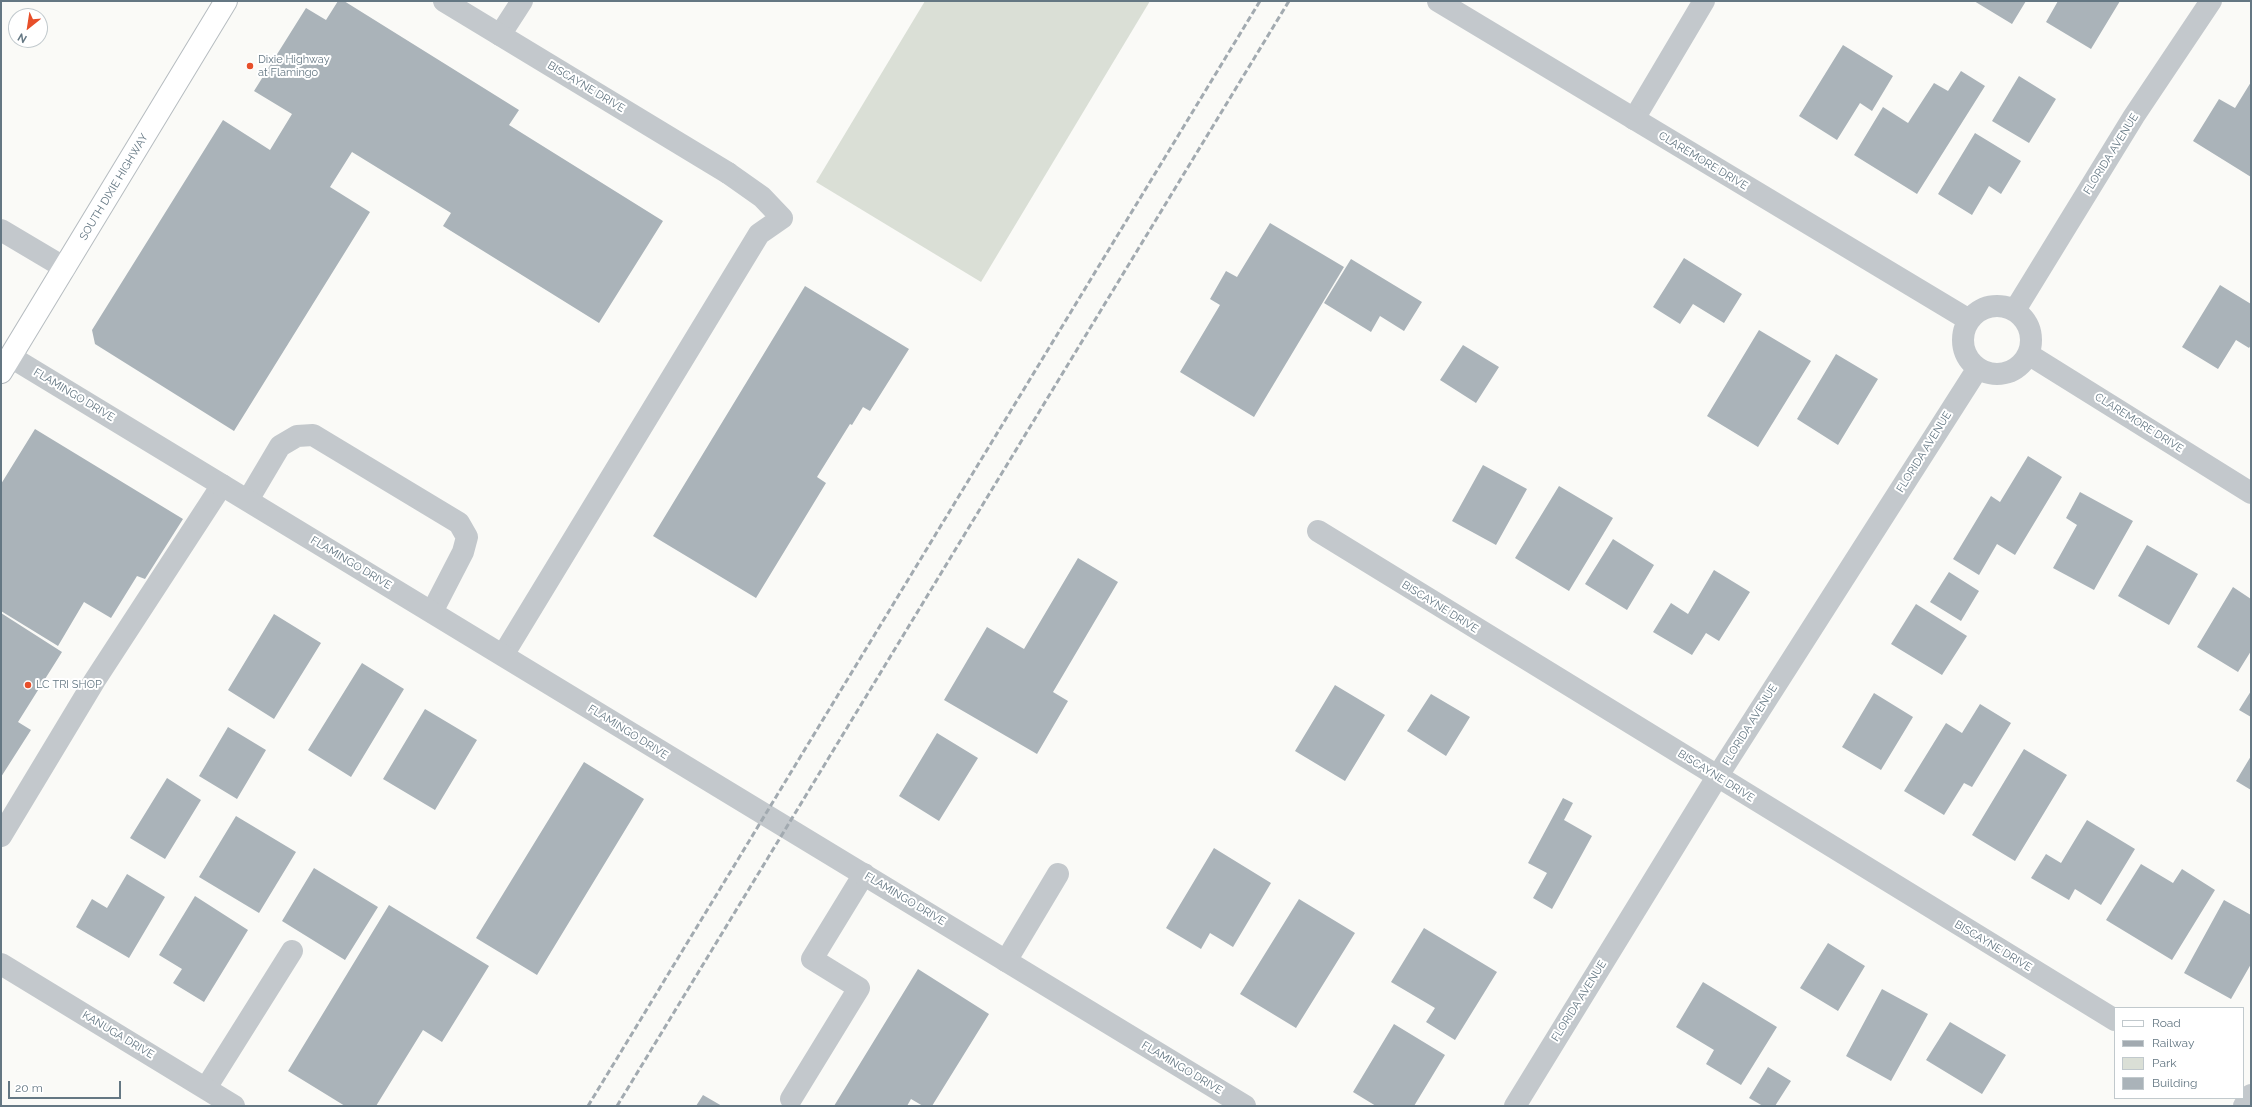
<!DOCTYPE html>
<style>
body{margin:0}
#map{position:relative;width:2252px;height:1107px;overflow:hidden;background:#fafaf7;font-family:Raleway,sans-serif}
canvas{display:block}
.frame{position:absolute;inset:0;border:2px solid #647783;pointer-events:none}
.legend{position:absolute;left:2114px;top:1007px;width:130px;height:92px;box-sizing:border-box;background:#fff;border:1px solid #c1c9cd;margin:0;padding:5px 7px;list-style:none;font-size:12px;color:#647783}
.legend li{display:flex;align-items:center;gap:8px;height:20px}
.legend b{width:20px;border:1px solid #c1c9cd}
.north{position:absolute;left:8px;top:8px;width:40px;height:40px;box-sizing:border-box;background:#fff;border:1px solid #c1c9cd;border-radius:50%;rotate:210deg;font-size:11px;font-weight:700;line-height:16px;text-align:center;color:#647783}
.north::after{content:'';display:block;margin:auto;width:14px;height:18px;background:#e74f2a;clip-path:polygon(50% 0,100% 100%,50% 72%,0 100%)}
.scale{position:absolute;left:8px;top:1081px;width:113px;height:18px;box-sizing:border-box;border:2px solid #647783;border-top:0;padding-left:5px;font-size:12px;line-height:14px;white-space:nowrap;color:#647783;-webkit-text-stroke:3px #fff;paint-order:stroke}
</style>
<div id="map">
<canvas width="2252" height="1107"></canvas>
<div class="frame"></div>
<ul class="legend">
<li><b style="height:5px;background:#fff"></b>Road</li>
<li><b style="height:5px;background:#a2aab0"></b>Railway</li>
<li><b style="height:11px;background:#dadfd6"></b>Park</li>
<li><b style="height:11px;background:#aab3b9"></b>Building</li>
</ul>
<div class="north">N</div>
<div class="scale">20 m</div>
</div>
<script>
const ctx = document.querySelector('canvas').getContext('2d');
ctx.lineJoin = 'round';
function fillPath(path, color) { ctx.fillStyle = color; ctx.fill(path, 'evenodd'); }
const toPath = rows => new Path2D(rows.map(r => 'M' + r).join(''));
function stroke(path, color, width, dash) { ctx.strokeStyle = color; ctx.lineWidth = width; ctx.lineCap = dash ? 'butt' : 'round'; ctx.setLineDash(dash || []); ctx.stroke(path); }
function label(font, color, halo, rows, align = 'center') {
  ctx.font = font + ' Raleway,sans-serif'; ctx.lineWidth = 4; ctx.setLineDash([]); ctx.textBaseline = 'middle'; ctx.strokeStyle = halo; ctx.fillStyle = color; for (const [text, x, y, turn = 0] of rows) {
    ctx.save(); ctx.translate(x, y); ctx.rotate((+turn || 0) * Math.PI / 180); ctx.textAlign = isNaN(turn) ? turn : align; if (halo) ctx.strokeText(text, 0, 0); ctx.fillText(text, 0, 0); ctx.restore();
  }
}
const green = toPath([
 [925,1,1150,1,981,282,816,182]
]);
const building = toPath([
 [338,1,344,1,519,110,509,125,663,221,599,323,443,226,451,213,352,152,330,187,370,212,234,431,95,344,92,330,223,120,270,150,292,114,254,91,306,8,326,20],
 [1974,1,2026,1,2012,24],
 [2058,1,2120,1,2091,49,2046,22],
 [1843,45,1893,76,1872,111,1860,103,1837,140,1799,116],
 [1961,71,1985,86,1917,194,1854,155,1883,107,1908,123,1934,83,1948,91],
 [2019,76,2056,99,2029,143,1992,121],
 [2251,82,2251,177,2193,141,2219,99,2235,108],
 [1975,133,2021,161,2001,194,1989,186,1972,215,1938,194],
 [1270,223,1344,267,1254,417,1180,372,1220,305,1210,299,1226,271,1237,277],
 [1684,258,1742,294,1724,323,1693,304,1680,324,1653,307],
 [1351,259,1422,302,1404,331,1380,316,1371,332,1324,303],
 [2220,285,2251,304,2251,345,2249,348,2236,340,2218,369,2182,347],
 [805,286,909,349,870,411,863,407,852,425,850,424,817,477,826,483,756,598,653,536],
 [1759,330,1811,361,1758,447,1707,416],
 [1463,345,1499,367,1476,403,1440,380],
 [1836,354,1878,379,1838,445,1797,419],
 [35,429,183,519,145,579,137,576,111,618,84,602,58,646,1,611,1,484],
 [2028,456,2062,477,2015,555,1997,544,1979,575,1953,559,1991,496,2000,502],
 [1483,465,1527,489,1496,545,1452,521],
 [1559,486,1613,518,1569,591,1515,558],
 [2080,492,2133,521,2094,590,2053,568,2077,525,2066,518],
 [1613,539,1654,565,1627,610,1585,584],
 [2147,545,2198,574,2169,625,2118,596],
 [1078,558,1118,582,1053,692,1068,701,1037,754,944,700,987,627,1024,649],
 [1714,570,1750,592,1719,641,1706,633,1692,655,1653,632,1671,603,1688,614],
 [1949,572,1979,591,1961,621,1930,602],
 [2233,587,2251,599,2251,651,2238,672,2197,647],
 [1916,604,1967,636,1942,675,1891,644],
 [1,613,62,652,18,722,31,730,1,777],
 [274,614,321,643,274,719,228,690],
 [362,663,404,689,351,777,308,750],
 [1335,685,1385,715,1345,781,1295,751],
 [2251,691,2251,717,2239,710],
 [1874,693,1913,717,1881,770,1842,747],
 [1431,694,1470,717,1446,756,1407,731],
 [1980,704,2011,723,1972,787,1964,783,1944,815,1904,791,1946,723,1962,733],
 [425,709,477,740,435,810,383,779],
 [228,727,266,750,237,799,199,776],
 [937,733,978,758,939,821,899,796],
 [2024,749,2067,775,2015,861,1972,835],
 [2251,756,2251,790,2236,781],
 [584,762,644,799,537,975,476,938],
 [167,778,201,800,165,859,130,838],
 [1563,798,1573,803,1564,820,1592,836,1552,909,1533,898,1547,873,1528,863],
 [236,816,296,852,259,913,199,877],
 [2087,820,2135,849,2101,905,2075,889,2069,900,2031,878,2046,854,2061,863],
 [1214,848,1271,883,1233,947,1210,933,1201,949,1166,928],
 [2141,864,2173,883,2182,869,2215,890,2172,960,2106,920],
 [314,868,378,907,345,960,282,921],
 [127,874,165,897,129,958,76,927,92,899,107,908],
 [195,896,248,930,204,1002,173,983,182,969,159,955],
 [1299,899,1355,933,1296,1028,1240,994],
 [2224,900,2251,915,2251,964,2231,999,2184,973],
 [389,905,489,966,442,1042,423,1030,376,1106,345,1106,288,1071],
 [1424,928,1497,972,1455,1040,1426,1022,1435,1008,1391,982],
 [1828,943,1865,966,1838,1011,1800,988],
 [918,969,989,1014,932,1106,923,1106,911,1099,907,1106,834,1106],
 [1703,982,1777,1027,1741,1085,1706,1064,1714,1050,1676,1027],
 [1882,989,1928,1014,1891,1081,1846,1056],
 [1950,1022,2006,1055,1982,1094,1926,1060],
 [1394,1024,1445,1055,1414,1106,1376,1106,1353,1092],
 [1768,1067,1791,1081,1775,1106,1763,1106,1749,1098],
 [703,1095,722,1106,696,1106]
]);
const lane = toPath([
 [500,35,522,1],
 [1634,119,1704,1],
 [248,500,280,446,297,436,313,435,459,523,467,537,463,552,432,612],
 [503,655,759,234,782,218,762,197,728,173],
 [1,836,95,680,222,485],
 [1006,961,1058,874],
 [206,1088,292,951],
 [791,1099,859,988,812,959,864,874]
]);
const street = toPath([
 [444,1,728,173],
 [1438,1,1969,320],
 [1,230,65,268],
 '1963 340a34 34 0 1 1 68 0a34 34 0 1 1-68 0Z',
 [2015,310,2134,116,2211,1],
 [2028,354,2251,493],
 [11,357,1245,1106],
 [1318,531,2115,1020],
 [1,964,234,1106],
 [1515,1106,1717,777,1978,368],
 [2244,1106,2251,1095]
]);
const primary = toPath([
 [1,372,226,1]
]);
const rail = toPath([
 [588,1106,1260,1],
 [617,1106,1289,1]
]);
const markers = [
 [250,66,4,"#e74f2a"],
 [28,685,4,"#e74f2a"]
];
const poiNames = [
 ["Dixie Highway",258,60],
 ["at Flamingo",258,73],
 ["LC TRI SHOP",36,685]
];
const streetNames = [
 ["BISCAYNE DRIVE",586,87,31],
 ["FLORIDA AVENUE",2111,154,-58],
 ["CLAREMORE DRIVE",1703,161,31],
 ["SOUTH DIXIE HIGHWAY",114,187,-59],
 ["FLAMINGO DRIVE",74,395,31],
 ["CLAREMORE DRIVE",2139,423,32],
 ["FLORIDA AVENUE",1924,452,-58],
 ["FLAMINGO DRIVE",351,563,31],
 ["BISCAYNE DRIVE",1440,607,32],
 ["FLORIDA AVENUE",1750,725,-58],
 ["FLAMINGO DRIVE",628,732,32],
 ["BISCAYNE DRIVE",1716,776,32],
 ["FLAMINGO DRIVE",905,899,31],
 ["BISCAYNE DRIVE",1993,946,31],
 ["FLORIDA AVENUE",1579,1001,-58],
 ["KANUGA DRIVE",118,1035,31],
 ["FLAMINGO DRIVE",1182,1068,31]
];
fillPath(green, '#dadfd6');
fillPath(building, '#aab3b9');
stroke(primary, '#b6bcc0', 24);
stroke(lane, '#c3c8cc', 22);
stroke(street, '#c3c8cc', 22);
stroke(primary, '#fff', 22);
stroke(rail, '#a2aab0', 3, [6, 3]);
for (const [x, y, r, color] of markers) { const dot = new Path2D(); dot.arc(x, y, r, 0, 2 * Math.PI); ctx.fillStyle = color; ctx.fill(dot); stroke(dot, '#fff', 1.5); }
label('11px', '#647783', '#fff', poiNames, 'left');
label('11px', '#647783', '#fff', streetNames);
</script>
